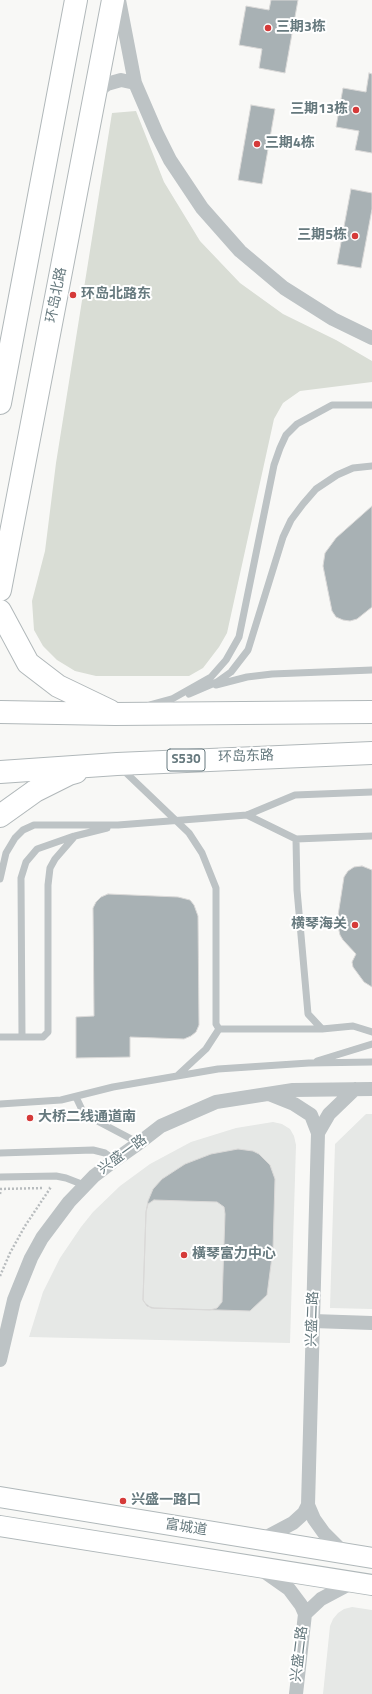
<!DOCTYPE html>
<meta charset="utf-8">
<style>
body{margin:0}
canvas{display:block;background:#f8f8f6}
</style>
<canvas width="372" height="1694"></canvas>
<script>
const ctx = document.querySelector('canvas').getContext('2d');
ctx.lineJoin = 'round';
function fillPath(path, color) { ctx.fillStyle = color; ctx.fill(path, 'evenodd'); }
const toPath = rows => new Path2D(rows.map(r => 'M' + r).join(''));
function stroke(path, color, width, dash) { ctx.strokeStyle = color; ctx.lineWidth = width; ctx.lineCap = dash ? 'butt' : 'round'; ctx.setLineDash(dash || []); ctx.stroke(path); }
function label(font, color, halo, rows, align = 'center') {
  ctx.font = font + ' "Titillium Web","Noto Sans SC",sans-serif'; ctx.lineWidth = 4; ctx.setLineDash([]); ctx.textBaseline = 'middle'; ctx.strokeStyle = halo; ctx.fillStyle = color; for (const [text, x, y, turn = 0] of rows) {
    ctx.save(); ctx.translate(x, y); ctx.rotate((+turn || 0) * Math.PI / 180); ctx.textAlign = isNaN(turn) ? turn : align; if (halo) ctx.strokeText(text, 0, 0); ctx.fillText(text, 0, 0); ctx.restore();
  }
}
const built = toPath([
 [366,1114,372,1114,372,1309,330,1308,335,1144],
 [273,1122,282,1124,290,1129,294,1136,296,1145,290,1343,29,1337,43,1292,60,1258,81,1227,93,1212,120,1186,150,1164,191,1142,236,1128],
 [352,1607,372,1610,372,1694,323,1694,330,1626,333,1619,338,1613,344,1609]
]);
const green = toPath([
 [136,111,164,182,200,241,240,283,283,314,336,340,372,361,372,382,300,391,283,403,274,419,227,633,219,647,203,668,189,676,96,676,75,671,57,660,43,646,34,630,32,601,45,551,56,463,112,113]
]);
const building = toPath([
 [271,0,298,0,285,73,259,68,262,49,239,45,246,6,269,10,271,0],
 [369,73,372,74,372,153,355,150,359,131,336,127,343,88,366,92,369,73],
 [251,105,275,109,262,184,238,180,251,105],
 [351,189,372,193,372,209,361,268,337,264,351,189],
 [372,506,372,607,357,619,350,621,343,620,336,617,332,611,323,566,325,553,336,538,372,506],
 [362,866,372,870,372,987,364,982,353,967,352,962,356,954,343,940,340,935,337,922,344,877,348,871,354,867,362,866],
 [108,894,178,897,190,900,194,905,198,916,199,1025,196,1032,191,1036,184,1039,130,1037,130,1057,76,1058,76,1017,94,1016,93,908,96,902,101,897,108,894],
 [238,1149,253,1151,259,1154,270,1165,275,1179,273,1249,267,1295,250,1311,154,1308,147,1306,143,1300,146,1212,148,1201,153,1189,162,1179,185,1164,211,1154,238,1149],
 [154,1200,217,1202,224,1207,225,1214,222,1302,217,1308,210,1310,151,1308,145,1303,143,1300,146,1212,148,1204,154,1200]
]);
const path = toPath([
 [0,1189,44,1188],
 [0,1194,1,1189],
 [0,1276,10,1253,25,1226,51,1187,49,1188]
]);
const lane = toPath([
 [216,685,247,677,272,674,372,670],
 [189,694,217,682,231,672,248,650,283,537,291,520,303,504,316,489,337,475,353,468,372,466],
 [150,705,172,699,211,677,226,660,239,637,274,465,280,448,286,435,297,424,332,405,372,405],
 [121,768,189,833,202,853,216,888,216,1024,219,1029,322,1029],
 [247,815,296,839,297,890,308,1014,322,1029,353,1026,372,1032],
 [296,839,372,836],
 [0,879,6,853,15,838,23,830,34,825,118,825,247,815,295,795,372,792],
 [0,1037,43,1037,48,1032,48,885,50,868,55,859,75,836,107,828],
 [22,1037,21,878,26,862,37,849,74,836],
 [317,1061,372,1044],
 [178,1075,206,1049,219,1029],
 [76,1097,84,1114,139,1143],
 [0,1104,61,1100,113,1087,218,1069,309,1063,372,1062],
 [0,1153,93,1150,105,1153,115,1160],
 [0,1177,56,1176,66,1178,84,1185]
]);
const street = toPath([
 [119,0,135,83,157,134,170,160,202,208,240,251,284,288,333,319,372,338],
 [96,92,107,84,121,80,135,83],
 [318,1133,329,1114,355,1089],
 [313,1321,372,1323],
 [0,1360,14,1300,31,1258,42,1238,69,1202,94,1176,115,1160,139,1143,161,1126,216,1102,293,1090,372,1089],
 [308,1505,314,1519,324,1533,344,1553],
 [261,1540,293,1523,304,1513,308,1505,318,1133,311,1115,294,1104,269,1094],
 [262,1570,289,1589,301,1605,305,1614,296,1694],
 [305,1614,321,1599,353,1582]
]);
const secondary = toPath([
 [0,1497,372,1558],
 [0,1526,372,1585]
]);
const primary = toPath([
 [0,403,76,0],
 [0,590,113,0],
 [0,611,28,663,58,686,110,711],
 [0,712,115,714,372,712],
 [0,772,117,764,372,753],
 [0,816,35,791,69,774,76,772]
]);
const markers = [
 [268,28,4,"#d53a39"],
 [356,110,4,"#d53a39"],
 [257,144,4,"#d53a39"],
 [355,236,4,"#d53a39"],
 [73,295,4,"#d53a39"],
 [355,925,4,"#d53a39"],
 [30,1118,4,"#d53a39"],
 [184,1255,4,"#d53a39"],
 [123,1501,4,"#d53a39"]
];
const shields = [
 [186,760,38]
];
const shieldNames = [
 ["S530",186,760]
];
const poiNames = [
 ["三期3栋",276,28],
 ["三期13栋",348,110,"right"],
 ["三期4栋",265,144],
 ["三期5栋",347,236,"right"],
 ["环岛北路东",81,295],
 ["横琴海关",347,925,"right"],
 ["大桥二线通道南",38,1118],
 ["橫琴富力中心",192,1255],
 ["兴盛一路口",131,1501]
];
const streetNames = [
 ["环岛北路",57,295,-79],
 ["环岛东路",246,757,-2],
 ["兴盛一路",123,1155,-36],
 ["兴盛二路",313,1319,-88],
 ["富城道",186,1528,9],
 ["兴盛二路",300,1654,-83]
];
fillPath(built, '#e6e8e6');
fillPath(green, '#d9ddd5');
fillPath(building, '#a8b1b4');
stroke(building, '#dad9d8', 1);
stroke(secondary, '#b0b8ba', 22);
stroke(primary, '#b1b8ba', 24);
stroke(path, '#b8bcbe', 2.5, [2, 2]);
stroke(lane, '#bdc3c5', 7);
stroke(street, '#bdc3c5', 14);
stroke(secondary, '#fff', 20);
stroke(primary, '#fff', 22);
for (const [x, y, r, color] of markers) { const dot = new Path2D(); dot.arc(x, y, r, 0, 2 * Math.PI); ctx.fillStyle = color; ctx.fill(dot); stroke(dot, '#fff', 1.5); }
for (const [x, y, w] of shields) { const box = new Path2D(); box.roundRect(x - w / 2, y - 11, w, 22, 3); ctx.fillStyle = '#fff'; ctx.fill(box); stroke(box, '#66797e', 1); }
label('bold 13px', '#66797e', null, shieldNames);
label('bold 14px', '#66797e', '#fff', poiNames, 'left');
label('14px', '#66797e', '#fff', streetNames);
</script>
